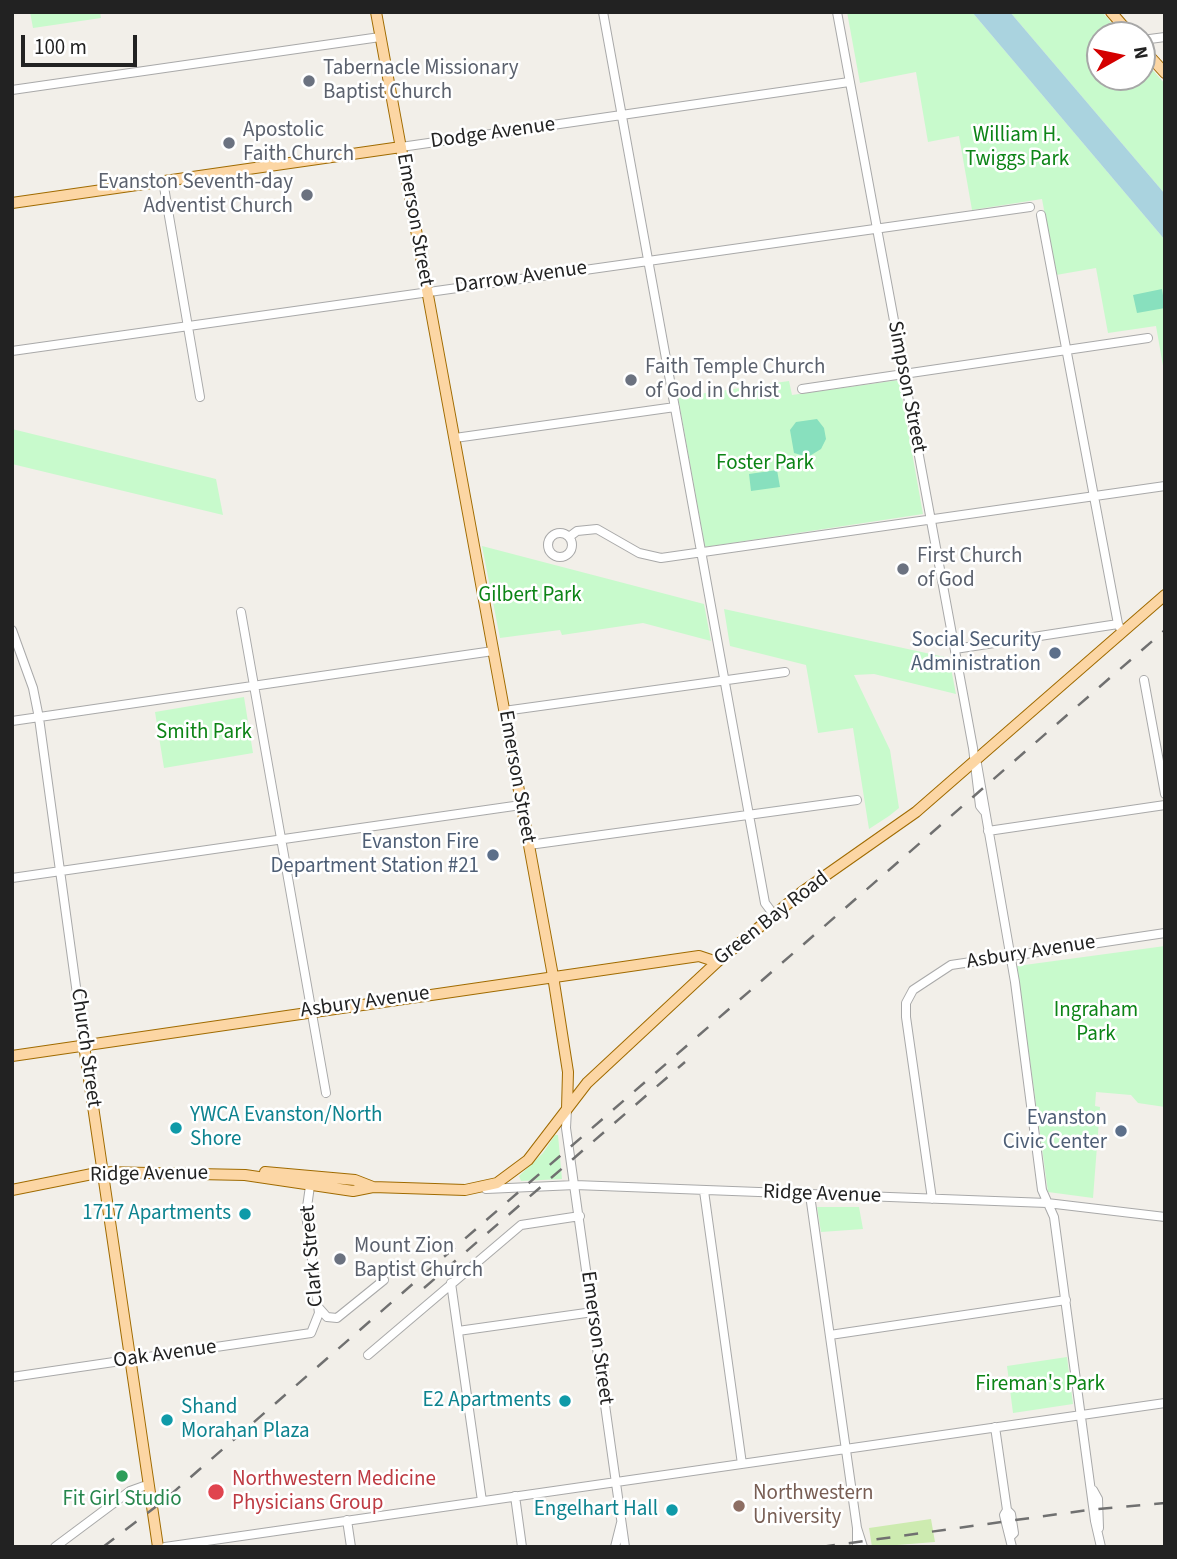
<!DOCTYPE html>
<style>
body{margin:0}
#map{position:relative;width:1177px;height:1559px;overflow:hidden;background:#f2efe9;font-family:"Source Sans 3",sans-serif}
canvas{display:block}
.frame{position:absolute;inset:0;border:14px solid #222;pointer-events:none}
.north{position:absolute;left:1086px;top:21px;width:70px;height:70px;box-sizing:border-box;background:#fff;border:2px solid #a7a7a7;border-radius:50%;rotate:81deg;font-size:19px;font-weight:700;line-height:28px;text-align:center;color:#222}
.north::after{content:'';display:block;margin:auto;width:24px;height:32px;background:#d40000;clip-path:polygon(50% 0,100% 100%,50% 72%,0 100%)}
.scale{position:absolute;left:21px;top:35px;width:116px;height:32px;box-sizing:border-box;border:4px solid #222;border-top:0;padding-left:9px;font-size:21px;line-height:24px;white-space:nowrap;color:#222;-webkit-text-stroke:5px #fff;paint-order:stroke}
</style>
<div id="map">
<canvas width="1177" height="1559"></canvas>
<div class="frame"></div>
<div class="north">N</div>
<div class="scale">100 m</div>
</div>
<script>
const ctx = document.querySelector('canvas').getContext('2d');
ctx.lineJoin = 'round';
function fillPath(path, color) { ctx.fillStyle = color; ctx.fill(path, 'evenodd'); }
const toPath = rows => new Path2D(rows.map(r => 'M' + r).join(''));
function stroke(path, color, width, dash) { ctx.strokeStyle = color; ctx.lineWidth = width; ctx.lineCap = dash ? 'butt' : 'round'; ctx.setLineDash(dash || []); ctx.stroke(path); }
function label(font, color, halo, rows, align = 'center') {
  ctx.font = font + ' "Source Sans 3",sans-serif'; ctx.lineWidth = 5; ctx.setLineDash([]); ctx.textBaseline = 'middle'; ctx.strokeStyle = halo; ctx.fillStyle = color; for (const [text, x, y, turn = 0] of rows) {
    ctx.save(); ctx.translate(x, y); ctx.rotate((+turn || 0) * Math.PI / 180); ctx.textAlign = isNaN(turn) ? turn : align; if (halo) ctx.strokeText(text, 0, 0); ctx.fillText(text, 0, 0); ctx.restore();
  }
}
const grass = toPath([
 [931,1519,935,1542,872,1547,869,1528]
]);
const park = toPath([
 [30,12,100,12,101,18,33,28],
 [847,12,972,12,1165,240,1165,377,1156,326,1108,333,1096,268,1056,275,1042,199,972,210,959,136,928,142,916,72,860,83],
 [1010,12,1102,12,1122,35,1100,35,1100,77,1142,77,1142,58,1165,84,1165,194],
 [899,380,923,514,705,547,678,397,789,381,792,395],
 [12,429,216,479,223,515,12,464],
 [482,546,704,604,711,641,643,623,562,635,560,630,500,638],
 [724,609,949,658,956,694,874,674,854,675,890,750,899,808,889,816,869,829,853,728,818,733,806,665,730,646],
 [244,697,253,753,164,768,155,712],
 [1165,946,1165,1107,1138,1103,1131,1095,1096,1092,1095,1106,1100,1107,1093,1198,1048,1192,1017,966],
 [555,1135,558,1135,562,1179,521,1181,519,1176,543,1153],
 [817,1207,859,1207,863,1229,821,1232],
 [1067,1357,1073,1404,1013,1413,1007,1366]
]);
const pitch = toPath([
 [1162,289,1165,308,1137,313,1133,295],
 [817,419,824,428,826,439,821,449,808,457,794,453,790,430,796,422],
 [777,470,780,487,751,491,749,474]
]);
const water = toPath([
 [972,12,1010,12,1165,194,1165,240]
]);
const minor = toPath([
 [603,12,765,903,774,915],
 [837,12,973,748,980,806,984,811],
 [1142,40,1165,37],
 [12,90,380,37],
 [401,147,849,82],
 [163,181,200,397],
 [1041,215,1118,624,1122,632],
 [12,351,1030,207],
 [802,389,1148,338],
 [455,438,675,407],
 '548 545a12 12 0 1 1 24 0a12 12 0 1 1-24 0Z',
 [569,537,577,531,597,529,639,553,661,558,1165,486],
 [241,612,326,1093],
 [12,630,33,688,39,718,84,1045],
 [955,649,1118,624],
 [1144,680,1165,794],
 [504,711,785,672],
 [12,721,493,651],
 [977,764,1015,982,1042,1190,1054,1217,1095,1521,1101,1547],
 [988,831,1165,805],
 [529,845,857,800],
 [12,878,521,805],
 [567,1109,566,1128,625,1547],
 [486,1189,575,1185,1047,1203,1165,1217],
 [704,1191,742,1464],
 [810,1195,857,1528,857,1547],
 [932,1199,906,1017,906,1003,913,990,951,965,1165,933],
 [451,1283,482,1501],
 [319,1308,327,1317,337,1318,384,1280],
 [458,1331,593,1312],
 [830,1335,1066,1300],
 [368,1355,521,1225,580,1216],
 [12,1377,311,1333,319,1313,306,1214,310,1186],
 [995,1427,1007,1510,1004,1515,1012,1547],
 [1093,1490,1098,1499,1099,1528],
 [515,1496,522,1547],
 [1007,1510,1011,1514,1014,1533,1010,1537],
 [347,1520,351,1547],
 [857,1528,863,1547],
 [55,1547,130,1491,144,1486],
 [165,1547,1165,1403],
 [615,1547,621,1523]
]);
const major = toPath([
 [376,12,553,976,568,1072,567,1109],
 [1111,12,1131,35],
 [1142,48,1165,73],
 [12,203,401,147],
 [84,1045,158,1547],
 [12,1056,699,956,717,962],
 [265,1172,355,1180,373,1187],
 [12,1190,102,1172,245,1175,353,1191,373,1187,465,1190,497,1183,528,1160,587,1083,717,962,802,892,916,812,1165,595]
]);
const rail = toPath([
 [424,1288,685,1062],
 [103,1547,162,1502,1165,630],
 [821,1547,1088,1510,1165,1503]
]);
const markers = [
 [309,81,7,"#6b7280"],
 [229,143,7,"#6b7280"],
 [307,195,7,"#6b7280"],
 [631,380,7,"#6b7280"],
 [903,569,7,"#6b7280"],
 [1055,653,7,"#5c6f8a"],
 [493,855,7,"#5c6f8a"],
 [176,1128,7,"#0f9aa8"],
 [1121,1131,7,"#5c6f8a"],
 [245,1214,7,"#0f9aa8"],
 [340,1259,7,"#6b7280"],
 [565,1401,7,"#0f9aa8"],
 [167,1420,7,"#0f9aa8"],
 [122,1476,7,"#2e9e5b"],
 [216,1492,9,"#e0444e"],
 [739,1506,7,"#8d6e63"],
 [672,1510,7,"#0f9aa8"]
];
const worshipNames = [
 ["Tabernacle Missionary",323,69],
 ["Baptist Church",323,93],
 ["Apostolic",243,131],
 ["Faith Church",243,155],
 ["Evanston Seventh-day",293,183,"right"],
 ["Adventist Church",293,207,"right"],
 ["Faith Temple Church",645,368],
 ["of God in Christ",645,392],
 ["First Church",917,557],
 ["of God",917,581],
 ["Mount Zion",354,1247],
 ["Baptist Church",354,1271]
];
const streetNames = [
 ["Dodge Avenue",493,134,-8],
 ["Emerson Street",414,220,80],
 ["Darrow Avenue",521,278,-8],
 ["Simpson Street",906,387,79],
 ["Emerson Street",516,777,80],
 ["Green Bay Road",772,919,-38],
 ["Asbury Avenue",1031,953,-9],
 ["Asbury Avenue",365,1003,-8],
 ["Church Street",85,1048,82],
 ["Ridge Avenue",149,1175,-1],
 ["Ridge Avenue",822,1195,2],
 ["Clark Street",313,1256,-95],
 ["Emerson Street",596,1338,82],
 ["Oak Avenue",165,1355,-8]
];
const parkNames = [
 ["William H.",1017,136],
 ["Twiggs Park",1017,160],
 ["Foster Park",765,464],
 ["Gilbert Park",530,596],
 ["Smith Park",204,733],
 ["Ingraham",1096,1011],
 ["Park",1096,1035],
 ["Fireman's Park",1040,1385]
];
const serviceNames = [
 ["Social Security",1041,641],
 ["Administration",1041,665],
 ["Evanston Fire",479,843],
 ["Department Station #21",479,867],
 ["Evanston",1107,1119],
 ["Civic Center",1107,1143]
];
const cultureNames = [
 ["YWCA Evanston/North",190,1116,"left"],
 ["Shore",190,1140,"left"],
 ["1717 Apartments",231,1214],
 ["E2 Apartments",551,1401],
 ["Shand",181,1408,"left"],
 ["Morahan Plaza",181,1432,"left"],
 ["Engelhart Hall",658,1510]
];
const healthNames = [
 ["Northwestern Medicine",232,1480],
 ["Physicians Group",232,1504]
];
const educationNames = [
 ["Northwestern",753,1494],
 ["University",753,1518]
];
const leisureNames = [
 ["Fit Girl Studio",122,1500]
];
fillPath(grass, '#cdebb0');
fillPath(park, '#c8facc');
fillPath(pitch, '#88e0be');
fillPath(water, '#aad3df');
stroke(minor, '#a9a9a9', 10);
stroke(major, '#a06b00', 12);
stroke(minor, '#fff', 8);
stroke(major, '#fcd6a4', 10);
stroke(rail, '#707070', 2.5, [14, 14]);
for (const [x, y, r, color] of markers) { const dot = new Path2D(); dot.arc(x, y, r, 0, 2 * Math.PI); ctx.fillStyle = color; ctx.fill(dot); stroke(dot, '#fff', 2.5); }
label('21px', '#5b616d', '#fff', worshipNames, 'left');
label('21px', '#222', '#fff', streetNames);
label('21px', '#0c8416', '#fff', parkNames);
label('21px', '#4e5e75', '#fff', serviceNames, 'right');
label('21px', '#0d838f', '#fff', cultureNames, 'right');
label('21px', '#be3a42', '#fff', healthNames, 'left');
label('21px', '#785e54', '#fff', educationNames, 'left');
label('21px', '#27864d', '#fff', leisureNames);
</script>
